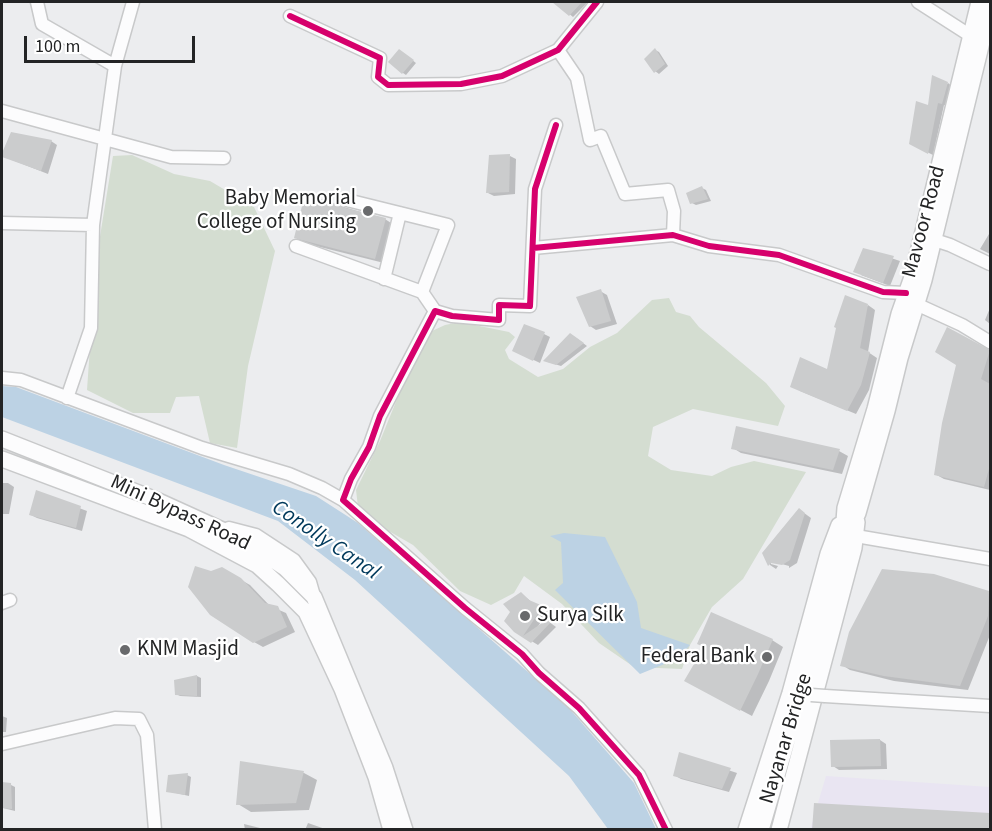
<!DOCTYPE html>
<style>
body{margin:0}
#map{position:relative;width:992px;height:831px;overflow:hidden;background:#ecedef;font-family:"Source Sans 3",sans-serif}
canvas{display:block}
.frame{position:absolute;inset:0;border:3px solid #232425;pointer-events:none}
.scale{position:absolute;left:24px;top:36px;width:171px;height:27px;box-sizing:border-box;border:3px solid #232425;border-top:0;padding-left:8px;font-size:18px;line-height:21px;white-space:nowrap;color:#232425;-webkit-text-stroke:4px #fff;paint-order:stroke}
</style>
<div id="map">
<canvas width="992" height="831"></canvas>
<div class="frame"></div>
<div class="scale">100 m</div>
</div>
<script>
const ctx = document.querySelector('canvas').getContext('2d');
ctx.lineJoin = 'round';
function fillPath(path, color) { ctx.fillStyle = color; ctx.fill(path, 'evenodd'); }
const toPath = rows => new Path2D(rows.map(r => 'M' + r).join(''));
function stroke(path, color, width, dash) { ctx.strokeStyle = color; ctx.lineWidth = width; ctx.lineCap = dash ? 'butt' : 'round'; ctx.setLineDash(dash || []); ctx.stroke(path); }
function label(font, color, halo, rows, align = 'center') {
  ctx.font = font + ' "Source Sans 3",sans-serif'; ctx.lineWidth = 4.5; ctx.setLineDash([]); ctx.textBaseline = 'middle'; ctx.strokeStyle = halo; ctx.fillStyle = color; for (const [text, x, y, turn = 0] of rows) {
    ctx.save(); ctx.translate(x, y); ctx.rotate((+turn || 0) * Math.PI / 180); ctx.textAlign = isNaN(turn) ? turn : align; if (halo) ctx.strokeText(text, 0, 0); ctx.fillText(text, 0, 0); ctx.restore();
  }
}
const commercial = toPath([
 [826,776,990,787,990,829,810,830]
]);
const green = toPath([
 [132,155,174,174,210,181,254,207,275,251,248,366,237,448,210,443,199,396,176,397,170,413,133,413,87,390,96,261,113,156],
 [669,298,676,312,690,316,699,327,766,383,785,406,778,426,693,409,653,427,648,456,671,470,712,476,731,467,754,461,806,472,743,579,712,607,690,645,682,669,634,667,599,643,562,604,524,576,514,593,491,605,460,591,413,545,387,530,358,507,356,490,380,441,406,377,432,331,445,325,460,322,509,332,515,337,505,350,509,359,538,377,563,369,590,347,617,333,652,300]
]);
const water = toPath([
 [2,386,16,387,224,465,316,496,358,523,568,707,634,783,656,829,608,829,569,776,355,580,278,521,2,417],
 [564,533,605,537,637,602,641,628,690,645,677,659,640,674,555,590,563,583,561,542,550,536]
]);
const shadow = toPath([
 [558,2,588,2,573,17,556,3],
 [655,50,659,52,668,66,659,74,655,71],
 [403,53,416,63,406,75,403,73],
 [948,83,953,87,948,106,944,105,933,155,917,147,929,106],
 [12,134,51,141,57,145,48,174,2,156],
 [510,156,516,159,515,194,494,196,488,193],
 [702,188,706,190,711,201,696,205,692,203],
 [306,196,385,219,394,225,384,263,304,243,295,237],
 [989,234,990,235,990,254,980,249],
 [864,249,900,261,890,286,861,275],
 [600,291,607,295,617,324,596,330,590,326],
 [868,305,875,310,868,352,877,358,869,390,856,414,800,391,828,371],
 [990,308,990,324,985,320],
 [544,334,550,337,540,363,521,354],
 [957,334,990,352,990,490,944,479,935,474,958,364],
 [575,337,587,346,561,366,548,362],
 [733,448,839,451,848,456,842,474,741,453],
 [2,483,8,483,14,487,9,514,2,514],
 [37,492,87,511,82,531,37,518,31,515],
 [800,510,811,518,797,563,789,568,789,566,771,561,771,564,778,566,776,569,770,565,764,553],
 [222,569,250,585,270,606,286,613,295,632,263,647,254,642,211,573],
 [521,593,534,604,548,611,537,628,548,621,556,627,538,645,515,631,512,612],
 [989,593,990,594,990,635,968,690,894,681,850,670,842,665],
 [772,640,783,647,769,681,752,716,697,687],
 [197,676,201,678,201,697,180,696,176,694,175,681],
 [2,716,7,718,6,732,2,732],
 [880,740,886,744,887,769,839,770,833,766],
 [680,754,737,773,729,792,681,779,674,775],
 [241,763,304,773,317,780,309,810,251,812,238,804],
 [187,775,191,777,189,796,167,791],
 [11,785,15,787,15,811,3,808],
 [308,823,328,830,305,830],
 [244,824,268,830,245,830]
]);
const building = toPath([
 [552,2,582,2,569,16],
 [655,48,665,64,654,73,644,59],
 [399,49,414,60,402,74,388,62],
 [932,75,948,82,942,104,938,103,928,154,909,144,916,101,928,105],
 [11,132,52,140,41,171,2,157,2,153],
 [510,154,509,192,486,193,489,155],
 [702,186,708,199,690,204,686,193],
 [305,194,340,205,345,208,386,218,375,259,294,238],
 [863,248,894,256,883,283,853,272],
 [601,289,611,321,589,327,576,297],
 [845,295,868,304,860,348,870,352,861,385,847,411,790,387,800,357,827,369,836,328,834,327],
 [524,324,545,332,533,361,512,351],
 [947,327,990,350,981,379,990,384,990,465,984,487,934,475,942,423,956,365,935,352],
 [570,333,584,343,556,365,543,361],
 [736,426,840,449,833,470,731,449],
 [36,490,81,506,76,528,29,515],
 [799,508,805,513,790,560,782,565,771,563,768,566,762,553],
 [195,566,211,571,222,567,241,578,265,603,278,606,287,627,253,643,210,615,188,587],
 [882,569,934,574,989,591,988,616,960,686,884,676,840,666,849,632],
 [521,592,529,600,543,606,523,636,548,619,551,622,531,643,514,632,504,621,510,612,503,604],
 [711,612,773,639,758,674,740,711,684,681,704,647,697,644],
 [197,675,197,696,175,695,174,680],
 [880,739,881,766,831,767,830,740],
 [679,752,731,768,722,789,673,776],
 [240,761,304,771,296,803,236,805],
 [188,773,185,795,166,792,168,775],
 [2,782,11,783,12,809,2,808],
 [814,803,990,813,990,830,812,830]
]);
const minor = toPath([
 [37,2,42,24,115,66,133,2],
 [918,2,971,36],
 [290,16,380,58,378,77,388,85,461,84,502,76,558,50,597,2],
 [558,50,577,78,590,140,601,136,625,194,668,190,674,211,673,235],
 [2,111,171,157,224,158],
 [556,125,535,189,530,306,499,305,499,320,452,316,435,311,380,416,369,447,351,479,343,500,465,608,522,654,539,673,579,708,639,775,666,830],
 [347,200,448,225,422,292],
 [2,223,93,225,115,66],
 [925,237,950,245,990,264],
 [296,246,422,292,435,311],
 [533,248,673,235,709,246,779,255,883,292,906,293],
 [384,279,400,213],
 [916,304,962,325,990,342],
 [2,378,21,380,202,448,289,474,322,488,343,500],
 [67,398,91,328,93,225],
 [229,528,256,535,294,560,310,582,314,596],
 [856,536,990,559],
 [2,603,10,600],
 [825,696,990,706],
 [2,744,115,718,139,719,147,735,155,830]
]);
const major = toPath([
 [2,439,154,499,240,538,285,568,314,597,385,768,405,830],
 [2,459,189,529,257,565,278,584,306,612,342,689,376,777,391,830],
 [846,538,858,513,887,411,900,358,924,280,990,9],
 [746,830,790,693,828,554,839,525],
 [761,830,814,649,842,547,845,508,875,409,899,314,912,277,979,2],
 [779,830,854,548,857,522]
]);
const minorBridge = toPath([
 [811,695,825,696]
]);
const cycleway = toPath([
 [290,16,380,58,378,77,388,85,461,84,502,76,558,50,597,2],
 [556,125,535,189,530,306,499,305,499,320,452,316,435,311,380,416,369,447,351,479,343,500,465,608,522,654,539,673,579,708,639,775,666,830],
 [533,248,673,235,709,246,779,255,883,292,906,293]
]);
const markers = [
 [368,211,6,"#696a6c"],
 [525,616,6,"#696a6c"],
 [125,650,6,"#696a6c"],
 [767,657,6,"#696a6c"]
];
const poiNames = [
 ["Baby Memorial",356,199],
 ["College of Nursing",356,223],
 ["Surya Silk",537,616,"left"],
 ["KNM Masjid",137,650,"left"],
 ["Federal Bank",755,657]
];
const streetNames = [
 ["Mavoor Road",925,222,-75],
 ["Mini Bypass Road",180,514,25],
 ["Nayanar Bridge",787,739,-73]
];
const waterNames = [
 ["Conolly Canal",325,541,34]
];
fillPath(commercial, '#e9e5f2');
fillPath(green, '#d4ddd1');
fillPath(water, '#bcd2e4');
fillPath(shadow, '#0003');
fillPath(building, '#cbcccd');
stroke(minor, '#c8c9ca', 15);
stroke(major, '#c8c9ca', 18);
stroke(minor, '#fcfcfd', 12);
stroke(major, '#fcfcfd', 15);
stroke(minorBridge, '#c8c9ca', 15, []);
stroke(minorBridge, '#fcfcfd', 12);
stroke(cycleway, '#d6006c', 6);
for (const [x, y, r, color] of markers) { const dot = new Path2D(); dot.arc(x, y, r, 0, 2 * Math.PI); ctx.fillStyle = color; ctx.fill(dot); stroke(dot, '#fff', 2); }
label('21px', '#232425', '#fff', poiNames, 'right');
label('21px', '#232425', '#fff', streetNames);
label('italic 22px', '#00395b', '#fff', waterNames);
</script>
